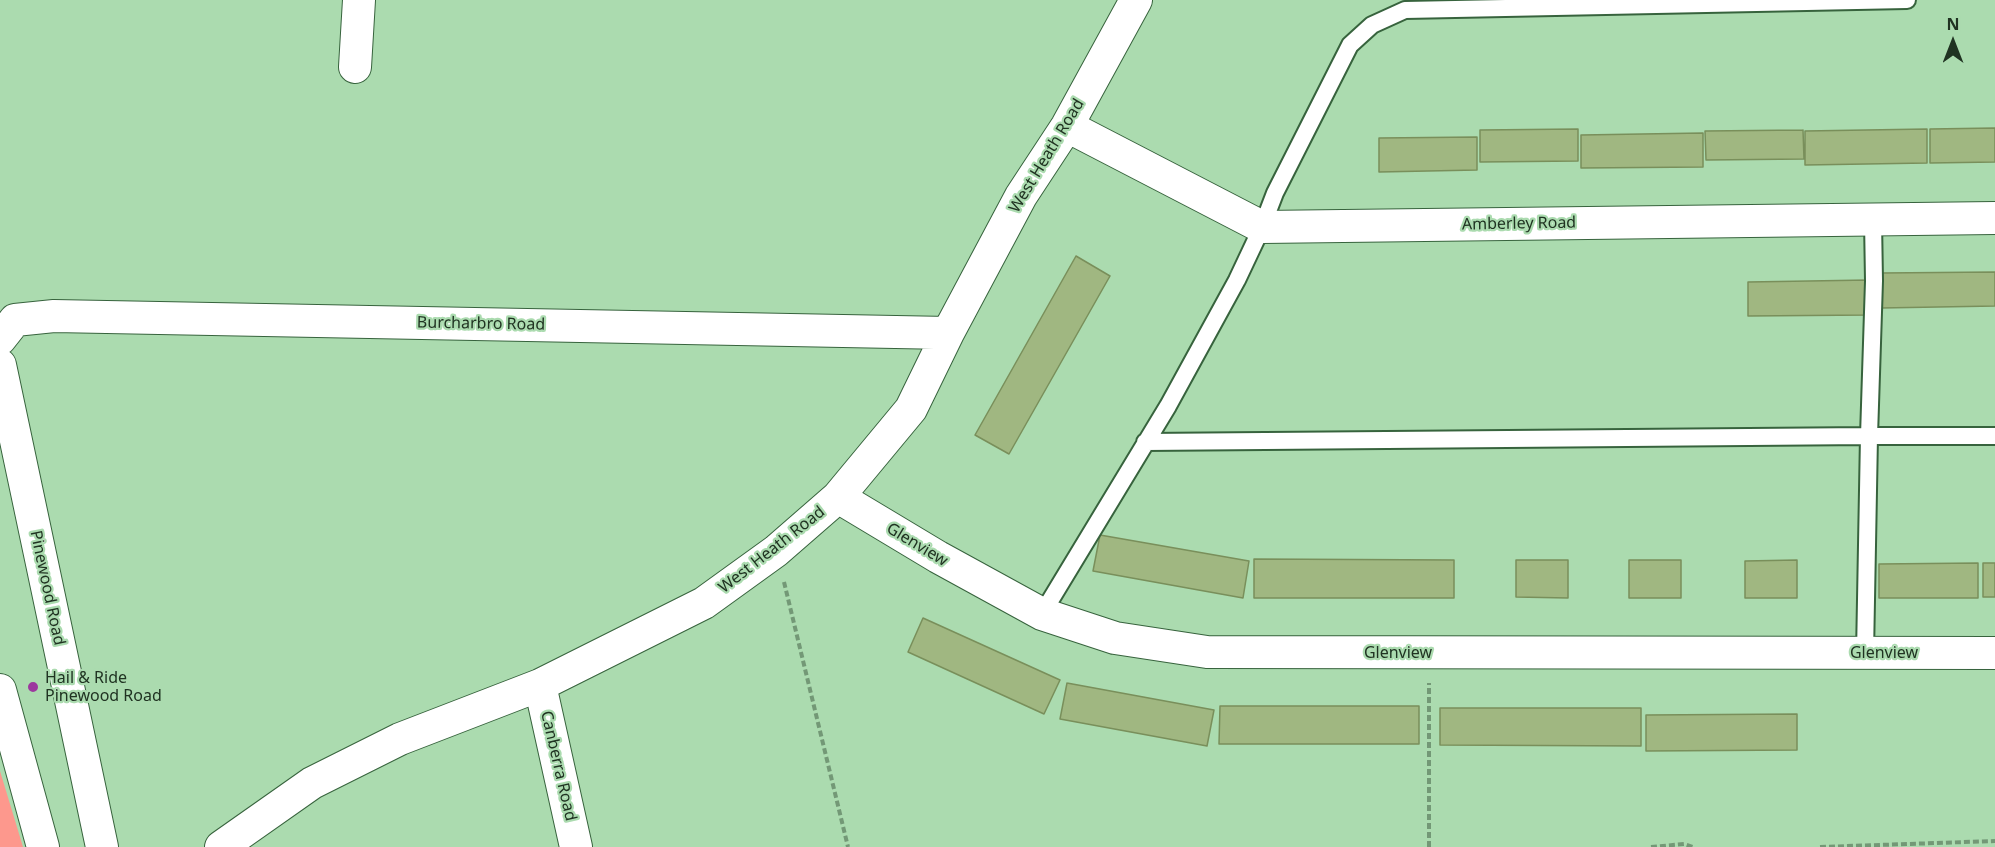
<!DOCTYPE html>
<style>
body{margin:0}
#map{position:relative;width:1995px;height:847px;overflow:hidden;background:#abdbaf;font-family:"Noto Sans",sans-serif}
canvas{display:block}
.north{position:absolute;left:1923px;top:12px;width:60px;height:60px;-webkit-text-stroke:4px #abdbaf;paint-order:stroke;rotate:0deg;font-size:16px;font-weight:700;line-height:24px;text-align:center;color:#203322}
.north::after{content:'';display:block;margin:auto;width:21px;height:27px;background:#203322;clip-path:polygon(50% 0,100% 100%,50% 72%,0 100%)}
</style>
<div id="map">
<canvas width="1995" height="847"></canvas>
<div class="north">N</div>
</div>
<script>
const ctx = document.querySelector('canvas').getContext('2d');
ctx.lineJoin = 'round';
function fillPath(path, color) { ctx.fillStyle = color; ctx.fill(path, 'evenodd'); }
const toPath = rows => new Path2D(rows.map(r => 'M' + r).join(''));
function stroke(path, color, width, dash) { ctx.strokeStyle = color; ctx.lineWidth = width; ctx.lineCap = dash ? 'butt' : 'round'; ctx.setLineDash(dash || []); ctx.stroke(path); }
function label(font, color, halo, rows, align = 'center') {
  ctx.font = font + ' "Noto Sans",sans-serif'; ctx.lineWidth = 4.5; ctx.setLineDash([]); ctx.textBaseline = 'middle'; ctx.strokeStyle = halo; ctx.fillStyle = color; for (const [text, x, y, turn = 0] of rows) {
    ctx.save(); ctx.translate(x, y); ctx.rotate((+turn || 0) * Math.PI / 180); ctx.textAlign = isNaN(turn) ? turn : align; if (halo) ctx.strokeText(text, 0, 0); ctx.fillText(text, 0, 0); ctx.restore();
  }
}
const green = toPath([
 [0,771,23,847,0,847]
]);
const building = toPath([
 [1995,128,1995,162,1930,163,1930,129,1995,128],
 [1578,129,1578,161,1480,162,1480,130,1578,129],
 [1927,129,1927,163,1805,165,1805,131,1927,129],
 [1803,130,1804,159,1706,160,1705,131,1803,130],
 [1703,133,1703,167,1581,168,1581,135,1703,133],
 [1477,137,1477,170,1379,172,1379,138,1477,137],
 [1076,256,1110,276,1009,454,975,435,1076,256],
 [1995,272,1995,306,1881,308,1881,273,1995,272],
 [1869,280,1869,315,1748,316,1748,282,1869,280],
 [1100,535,1249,561,1243,598,1093,571,1100,535],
 [1254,559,1454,560,1454,598,1254,598,1254,559],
 [1516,560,1568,560,1568,598,1516,597,1516,560],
 [1629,560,1681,560,1681,598,1629,598,1629,560],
 [1797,560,1797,598,1745,598,1745,561,1797,560],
 [1978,563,1978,598,1879,598,1879,564,1978,563],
 [1983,563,1995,563,1995,597,1983,597,1983,563],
 [923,618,1060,680,1044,714,908,652,923,618],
 [1067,683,1214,710,1207,746,1060,719,1067,683],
 [1220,706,1419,706,1419,744,1219,744,1220,706],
 [1440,708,1641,708,1641,746,1440,745,1440,708],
 [1797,714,1797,750,1646,751,1646,715,1797,714]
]);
const path = toPath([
 [784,582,848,847],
 [1429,847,1429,683],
 [1651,847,1684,844,1693,847],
 [1820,847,1995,841]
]);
const lane = toPath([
 [1145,442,1869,436,1874,281,1873,220],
 [1042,614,1168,406,1237,280,1262,227,1275,193,1350,45,1372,25,1405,10,1907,0],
 [1865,654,1869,436,1995,436]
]);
const street = toPath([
 [355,67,359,0],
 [1067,126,1262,227,1995,218],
 [0,339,15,320,54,316,948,333],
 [0,365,102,847],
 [838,497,938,557,1042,614,1115,638,1207,652,1995,653],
 [540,685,576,847],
 [0,690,43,847],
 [221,847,312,783,400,739,540,685,704,603,776,551,838,497,911,409,948,333,1021,196,1067,126,1136,0]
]);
const markers = [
 [33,687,6,"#9c389e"]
];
const streetNames = [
 ["West Heath Road",1047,156,-59],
 ["Amberley Road",1519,224,-1],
 ["Burcharbro Road",481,324,1],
 ["Glenview",917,545,31],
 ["West Heath Road",772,550,-38],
 ["Pinewood Road",47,588,78],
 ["Glenview",1398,653],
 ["Glenview",1884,653],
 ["Canberra Road",558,766,77]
];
const poiNames = [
 ["Hail & Ride",45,678],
 ["Pinewood Road",45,696]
];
fillPath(green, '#fd988d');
fillPath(building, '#a0b781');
stroke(building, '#798f5b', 1.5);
stroke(lane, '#37633d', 20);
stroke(street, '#37633d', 34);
stroke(path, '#739876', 4, [6, 3]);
stroke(lane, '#fff', 16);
stroke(street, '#fff', 32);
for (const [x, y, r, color] of markers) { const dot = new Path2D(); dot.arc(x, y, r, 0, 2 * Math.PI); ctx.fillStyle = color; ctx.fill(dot); stroke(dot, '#abdbaf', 2); }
label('16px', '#203322', '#abdbaf', streetNames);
label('16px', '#203322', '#abdbaf', poiNames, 'left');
</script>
